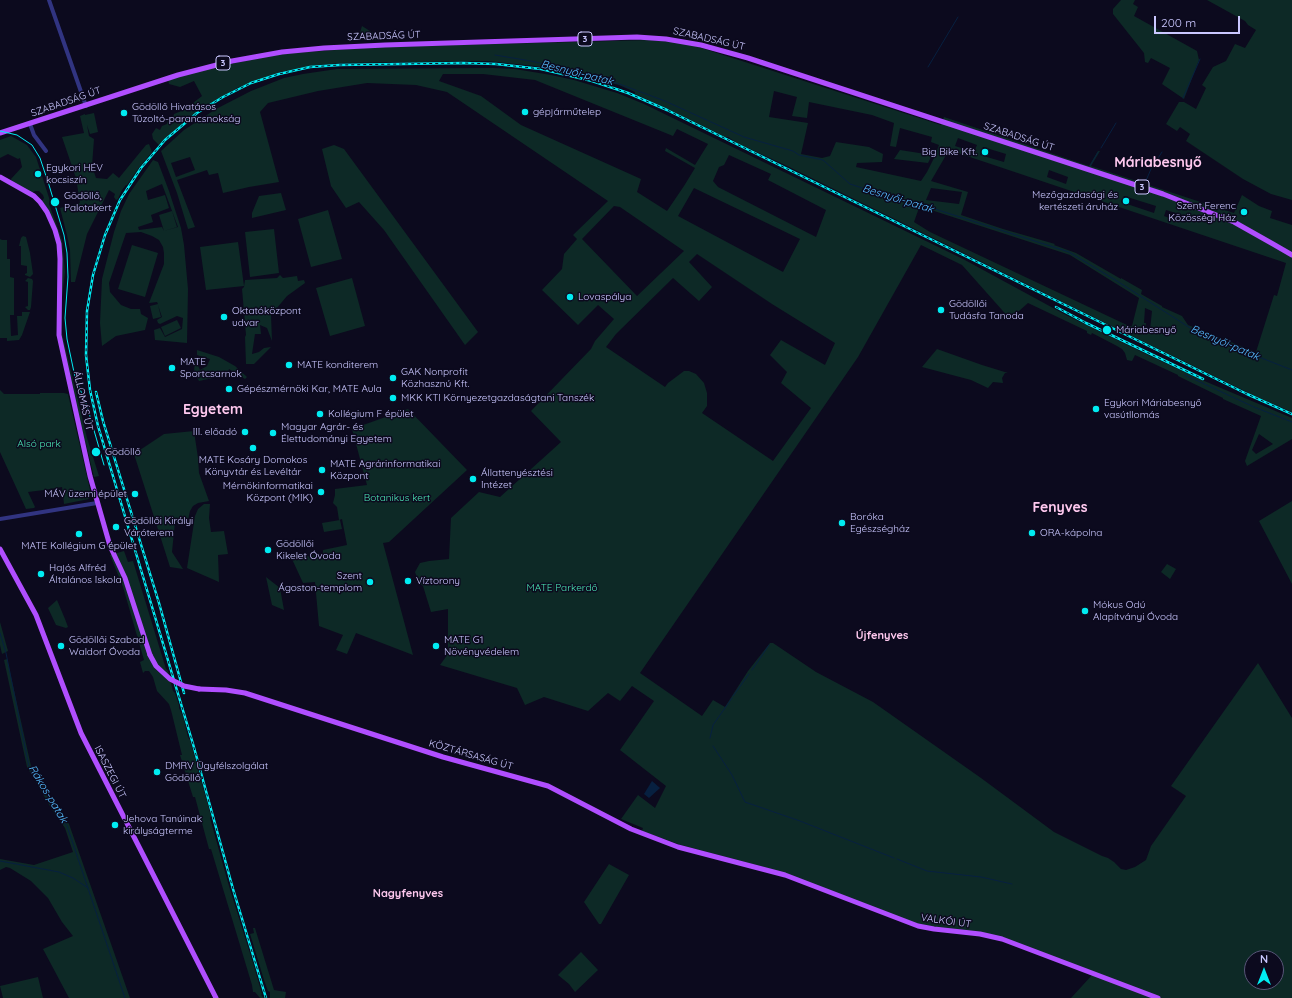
<!DOCTYPE html>
<meta charset="utf-8">
<style>
body{margin:0}
#map{position:relative;width:1292px;height:998px;overflow:hidden;background:#0c0a1e;font-family:Quicksand,sans-serif}
canvas{display:block}
.north{position:absolute;left:1244px;top:950px;width:40px;height:40px;box-sizing:border-box;background:#0c0a1e;border:1px solid #585678;border-radius:50%;rotate:0deg;font-size:11px;font-weight:700;line-height:16px;text-align:center;color:#cac7ff}
.north::after{content:'';display:block;margin:auto;width:14px;height:18px;background:#00ecf2;clip-path:polygon(50% 0,100% 100%,50% 72%,0 100%)}
.scale{position:absolute;left:1154px;top:16px;width:86px;height:18px;box-sizing:border-box;border:2px solid #cac7ff;border-top:0;padding-left:5px;font-size:12px;line-height:14px;white-space:nowrap;color:#cac7ff;-webkit-text-stroke:3px #0c0a1e;paint-order:stroke}
</style>
<div id="map">
<canvas width="1292" height="998"></canvas>
<div class="north">N</div>
<div class="scale">200 m</div>
</div>
<script>
const ctx = document.querySelector('canvas').getContext('2d');
ctx.lineJoin = 'round';
function fillPath(path, color) { ctx.fillStyle = color; ctx.fill(path, 'evenodd'); }
const toPath = rows => new Path2D(rows.map(r => 'M' + r).join(''));
function stroke(path, color, width, dash) { ctx.strokeStyle = color; ctx.lineWidth = width; ctx.lineCap = dash ? 'butt' : 'round'; ctx.setLineDash(dash || []); ctx.stroke(path); }
function label(font, color, halo, rows, align = 'center') {
  ctx.font = font + ' Quicksand,sans-serif'; ctx.lineWidth = 3; ctx.setLineDash([]); ctx.textBaseline = 'middle'; ctx.strokeStyle = halo; ctx.fillStyle = color; for (const [text, x, y, turn = 0] of rows) {
    ctx.save(); ctx.translate(x, y); ctx.rotate((+turn || 0) * Math.PI / 180); ctx.textAlign = isNaN(turn) ? turn : align; if (halo) ctx.strokeText(text, 0, 0); ctx.fillText(text, 0, 0); ctx.restore();
  }
}
const green = toPath([
 [1121,0,1135,0,1133,4,1138,7,1134,16,1197,51,1199,60,1184,99,1162,84,1170,68,1151,58,1148,63,1145,62,1144,53,1113,14,1113,9],
 [1207,0,1292,0,1292,200,1271,194,1243,179,1186,141,1190,134,1180,127,1177,131,1166,124,1179,102,1184,102,1196,109,1206,88,1202,85,1213,67,1226,61,1235,44,1245,48,1256,30,1248,25,1245,21],
 [362,26,381,38,383,40,358,39],
 [651,40,686,43,941,125,944,117,1089,166,1098,151,1100,151,1091,166,1234,213,1242,195,1259,206,1272,211,1270,218,1292,225,1292,412,1255,396,1140,340,785,165,737,143,728,137,725,137,664,107,635,94,635,92,619,85,599,80,597,78,574,72,572,73,535,66,487,61,342,63,318,65,280,72,237,88,195,114,168,136,159,145,153,139,152,134,156,128,160,130,162,126,167,124,168,120,171,119,172,121,174,114,184,110,202,96,194,81,180,87,169,84,168,80,201,70,279,54,378,47],
 [774,91,797,97,792,116,807,118,809,102,872,115,894,123,890,146,896,147,900,128,932,137,931,142,939,145,935,156,927,172,921,181,856,167,857,163,882,162,883,154,869,147,836,142,830,156,822,158,801,154,808,123,769,117],
 [958,138,977,145,974,152,955,146],
 [983,147,1006,154,1004,162,980,155],
 [949,150,1286,263,1277,296,1274,295,1256,352,1188,325,1182,316,1162,307,1162,306,1141,294,1142,290,1121,278,1121,279,1076,253,1054,245,1055,244,1003,229,961,215,968,192,931,181],
 [1049,170,1068,177,1066,184,1047,177],
 [931,188,962,192,959,204,926,200],
 [1124,196,1156,206,1154,213,1121,202],
 [919,208,928,209,1070,255,1139,298,1132,326,1129,326,930,232,914,222],
 [1166,210,1182,215,1180,222,1164,216],
 [1145,308,1152,311,1150,330,1145,330,1146,323,1144,323],
 [493,68,515,69,551,75,574,80,617,93,644,104,963,259,1066,315,1144,353,1195,377,1292,418,1292,439,1247,466,1245,461,1261,416,1223,399,1223,398,1178,376,1178,375,1135,355,1132,361,1127,360,1125,353,1122,349,1117,346,1092,333,1091,335,1087,333,1087,331,1028,303,1010,319,962,265,921,245,858,357,640,673,702,716,713,700,725,707,748,671,770,643,773,643,816,672,873,702,981,778,1054,832,1102,856,1108,858,1114,862,1121,869,1126,870,1135,867,1146,860,1151,846,1186,796,1171,786,1258,663,1292,718,1292,998,1071,998,1093,974,1001,937,921,926,764,867,681,845,642,831,643,828,621,819,638,795,655,808,666,786,620,750,654,701,632,686,620,701,608,693,588,711,544,697,525,705,517,688,440,665,448,654,448,609,431,612,423,586,419,583,415,572,420,563,429,561,449,559,451,518,479,492,500,497,561,442,531,411,591,349,595,341,614,319,598,305,578,325,542,290,562,269,564,254,577,239,573,235,608,201,447,92,416,85,367,83,318,91,268,103,260,112,279,182,249,187,223,193,218,173,209,175,207,170,177,180,195,227,188,229,177,193,161,151,184,130,216,109,251,91,284,78,303,74,337,69],
 [443,74,483,74,535,80,673,136,677,129,708,144,695,165,666,148,665,151,695,168,684,186,667,211,637,192,641,179,521,125,481,96,439,81],
 [729,155,771,174,768,180,826,210,816,237,718,187,713,181,719,167,724,165],
 [190,157,195,170,176,177,171,163],
 [694,188,800,239,783,272,678,216],
 [614,206,620,207,684,251,637,296,582,239],
 [697,254,772,304,835,343,825,365,781,340,770,355,787,372,781,383,811,408,773,461,702,413,707,406,707,393,704,383,696,374,689,371,684,371,668,383,665,387,606,347,616,334,673,278,699,301,712,287,689,262],
 [1259,434,1273,444,1256,454,1252,450],
 [1252,958,1276,958,1276,982,1252,982],
 [94,113,98,132,90,134,87,125,89,136,94,139,92,166,96,178,107,179,113,173,119,178,146,145,149,144,152,152,138,169,127,185,126,185,122,190,118,199,116,200,114,197,115,194,109,190,87,234,75,282,71,282,70,250,67,235,60,208,80,203,76,178,62,137,84,133,80,116,85,114,85,115],
 [11,136,27,145,36,157,50,201,49,204,62,240,65,272,61,306,62,333,87,438,99,476,94,477,86,444,84,440,62,343,60,327,62,265,47,209,42,201,44,198,43,195,39,191,35,191,32,193,12,182,11,179,22,167,20,158,18,159,8,154,0,158,0,140],
 [334,145,344,149,478,332,465,345,384,230,359,202,346,208,331,186,322,149],
 [900,150,932,155,928,163,894,159],
 [153,160,158,162,169,191,181,228,184,245,188,289,187,343,155,340,154,330,160,328,165,337,182,329,183,318,177,316,160,324,158,323,157,320,162,317,158,305,161,317,153,319,150,306,158,304,157,302,149,303,164,264,164,253,163,247,159,240,152,236,141,232,126,233,109,283,110,292,121,305,131,309,140,309,141,314,148,318,145,330,116,336,102,346,100,323,102,279,114,232,121,211,129,194],
 [162,184,178,227,164,231,177,227,172,211,159,215,164,231,162,227,139,230,138,227,153,222,151,215,169,208,165,195,148,200,146,191],
 [281,193,286,210,252,218,252,213,259,196],
 [328,210,342,259,311,267,298,219],
 [274,229,279,273,250,277,245,232],
 [23,236,26,237,30,253,33,274,30,277,25,275,25,274,27,273,27,266,21,265,21,246,19,246,21,238],
 [0,239,2,240,7,240,7,259,10,259,10,277,14,278,14,315,10,315,11,336,18,335,17,316,22,316,22,312,30,312,22,335,19,340,7,341,7,338,0,338],
 [238,242,244,286,206,290,200,247],
 [132,245,158,253,145,297,118,289],
 [280,275,283,278,297,276,298,281,304,280,305,283,287,296,271,315,272,341,267,328,260,325,261,334,255,334,252,354,259,352,264,348,271,347,254,364,246,364,245,337,246,335,242,289,244,287,245,280,277,278],
 [28,278,32,279,33,281,31,307,30,310,28,310,25,307,28,306,28,282,25,281],
 [352,278,365,326,330,336,316,288],
 [177,320,181,328,165,336,161,327],
 [937,349,982,365,1008,373,1005,373,1002,378,1003,383,993,382,988,388,971,380,922,367],
 [197,350,219,357,235,366,247,377,245,379,229,369,227,375,199,381,194,372,195,359,200,370,207,366,210,359,197,355],
 [0,390,4,394,40,394,40,393,64,393,68,394,91,494,89,499,64,504,62,487,44,490,28,492,35,507,34,508,26,509,0,452],
 [408,409,467,470,389,542,383,543,413,655,356,633,347,654,336,650,343,635,319,626,315,582,303,583,292,559,323,554,323,550,347,545,342,519,339,520,337,507,333,503,335,495,335,489,367,485,352,429],
 [194,431,198,458,199,473,209,501,198,503,193,506,190,511,187,524,175,522,172,552,183,569,170,567,134,454,164,434],
 [1292,501,1292,584,1259,521],
 [204,504,210,504,209,518,211,532,224,531,228,554,218,555,219,582,187,568,195,516,198,509],
 [340,520,342,529,324,532,322,523],
 [124,551,128,562,133,561,166,669,168,671,173,691,175,693,179,705,179,708,183,716,188,737,190,740,211,816,210,818,229,886,254,966,262,994,261,995,264,998,260,998,255,992,253,992,252,985,211,849,209,849,195,797,193,797,180,755,182,755,171,710,169,704,157,691,153,677,149,671,145,671,143,673,140,662,144,660,123,587,110,555],
 [1167,564,1176,569,1170,579,1161,572],
 [266,577,280,588,284,610,272,605],
 [57,600,65,619,68,627,66,628,56,625,48,608],
 [0,622,8,651,2,654,0,645],
 [7,659,31,766,69,824,130,998,69,998,43,949,73,936,62,922,48,898,31,881,10,868,6,867,0,870,0,859,34,865,73,852,65,828,54,813,27,767,4,660],
 [609,864,629,875,601,924,599,924,584,902],
 [253,928,255,928,274,990,286,992,285,998,270,998,270,992,268,991,264,980,250,934,254,933],
 [581,952,598,970,575,992,569,984,558,975],
 [38,977,43,998,3,998,0,986]
]);
const water = toPath([
 [652,781,660,788,649,798,644,794]
]);
const stream = toPath([
 [495,55,531,61,595,76,622,85,665,101,744,137,793,151,799,155,823,160,850,184,915,205,935,209,1069,252,1117,281,1198,333,1292,370],
 [928,67,958,17],
 [1183,98,1200,59],
 [1101,148,1116,123],
 [1090,166,1098,152],
 [1087,174,1088,173],
 [1145,183,1151,169,1162,152],
 [1185,375,1254,407,1292,422],
 [0,633,6,653,29,767,67,826,125,998],
 [752,670,769,645],
 [733,696,749,674],
 [710,738,713,725,732,698],
 [713,746,732,775,745,802,800,821,894,858],
 [897,859,927,871,981,877,1012,884],
 [0,861,59,872,73,878,88,888]
]);
const minor = toPath([
 [49,0,86,106],
 [30,124,34,135,46,151],
 [0,519,97,503]
]);
const major = toPath([
 [0,133,178,75,232,61,282,52,324,48,385,45,637,37,666,39,701,45,748,58,1163,194,1234,222,1273,244,1292,255],
 [0,177,34,196,40,202,47,212,55,230,59,244,60,259,59,335,90,476,110,546,125,578,150,655],
 [0,549,36,615,81,733,216,998],
 [199,689,226,690,245,693,443,757,548,786,631,829,678,847,785,875,918,926,934,929,980,934,1002,939,1158,998]
]);
const tram = toPath([
 [0,131,17,135,32,145,40,158,49,185,64,235,67,253,68,277,65,318,67,339,75,377,87,406,104,465]
]);
const rail = toPath([
 [1056,307,1086,323,1203,379],
 [96,392,103,421,159,603,184,693],
 [266,998,233,889,193,744,98,426,90,390,86,355,87,311,93,275,105,235,120,200,141,168,165,140,197,113,223,97,251,83,279,74,310,67,339,65,463,63,496,64,541,69,592,81,628,93,667,110,1247,394,1292,414]
]);
const majorBridge = toPath([
 [150,655,156,666,170,679,184,686,199,689]
]);
const markers = [
 [525,112,4,"#00ecf2"],
 [124,113,4,"#00ecf2"],
 [985,152,4,"#00ecf2"],
 [38,174,4,"#00ecf2"],
 [1126,201,4,"#00ecf2"],
 [55,202,5,"#00ecf2"],
 [1244,212,4,"#00ecf2"],
 [570,297,4,"#00ecf2"],
 [941,310,4,"#00ecf2"],
 [224,317,4,"#00ecf2"],
 [1107,330,5,"#00ecf2"],
 [289,365,4,"#00ecf2"],
 [172,368,4,"#00ecf2"],
 [393,378,4,"#00ecf2"],
 [229,389,4,"#00ecf2"],
 [393,398,4,"#00ecf2"],
 [1096,409,4,"#00ecf2"],
 [320,414,4,"#00ecf2"],
 [245,432,4,"#00ecf2"],
 [273,433,4,"#00ecf2"],
 [253,448,4,"#00ecf2"],
 [96,452,5,"#00ecf2"],
 [322,470,4,"#00ecf2"],
 [473,479,4,"#00ecf2"],
 [321,492,4,"#00ecf2"],
 [135,494,4,"#00ecf2"],
 [842,523,4,"#00ecf2"],
 [116,527,4,"#00ecf2"],
 [1032,533,4,"#00ecf2"],
 [79,534,4,"#00ecf2"],
 [268,550,4,"#00ecf2"],
 [41,574,4,"#00ecf2"],
 [408,581,4,"#00ecf2"],
 [370,582,4,"#00ecf2"],
 [1085,611,4,"#00ecf2"],
 [61,646,4,"#00ecf2"],
 [436,646,4,"#00ecf2"],
 [157,772,4,"#00ecf2"],
 [115,825,4,"#00ecf2"]
];
const shields = [
 [585,39,14],
 [223,63,14],
 [1142,187,14]
];
const shieldNames = [
 ["3",585,39],
 ["3",223,63],
 ["3",1142,187]
];
const streetNames = [
 ["SZABADSÁG ÚT",384,36,-2],
 ["SZABADSÁG ÚT",709,39,13],
 ["SZABADSÁG ÚT",66,102,-19],
 ["SZABADSÁG ÚT",1019,137,18],
 ["ÁLLOMÁS ÚT",83,401,78],
 ["KÖZTÁRSASÁG ÚT",471,755,16],
 ["ISASZEGI ÚT",110,772,63],
 ["VALKÓI ÚT",946,921,8]
];
const poiNames = [
 ["Gödöllő Hivatásos",132,107],
 ["Tűzoltó-parancsnokság",132,119],
 ["gépjárműtelep",533,112],
 ["Big Bike Kft.",977,152,"right"],
 ["Egykori HÉV",46,168],
 ["kocsiszín",46,180],
 ["Mezőgazdasági és",1118,195,"right"],
 ["kertészeti áruház",1118,207,"right"],
 ["Gödöllő,",64,196],
 ["Palotakert",64,208],
 ["Szent Ferenc",1236,206,"right"],
 ["Közösségi Ház",1236,218,"right"],
 ["Lovaspálya",578,297],
 ["Gödöllői",949,304],
 ["Tudásfa Tanoda",949,316],
 ["Oktatóközpont",232,311],
 ["udvar",232,323],
 ["Máriabesnyő",1116,330],
 ["MATE",180,362],
 ["Sportcsarnok",180,374],
 ["MATE konditerem",297,365],
 ["GAK Nonprofit",401,372],
 ["Közhasznú Kft.",401,384],
 ["Gépészmérnöki Kar, MATE Aula",237,389],
 ["MKK KTI Környezetgazdaságtani Tanszék",401,398],
 ["Egykori Máriabesnyő",1104,403],
 ["vasútllomás",1104,415],
 ["Kollégium F épület",328,414],
 ["Magyar Agrár- és",281,427],
 ["Élettudományi Egyetem",281,439],
 ["III. előadó",237,432,"right"],
 ["Gödöllő",105,452],
 ["MATE Kosáry Domokos",253,460,"center"],
 ["Könyvtár és Levéltár",253,472,"center"],
 ["MATE Agrárinformatikai",330,464],
 ["Központ",330,476],
 ["Állattenyésztési",481,473],
 ["Intézet",481,485],
 ["Mérnökinformatikai",313,486,"right"],
 ["Központ (MIK)",313,498,"right"],
 ["MÁV üzemi épület",127,494,"right"],
 ["Boróka",850,517],
 ["Egészségház",850,529],
 ["Gödöllői Királyi",124,521],
 ["Váróterem",124,533],
 ["ORA-kápolna",1040,533],
 ["Gödöllői",276,544],
 ["Kikelet Óvoda",276,556],
 ["MATE Kollégium G épület",79,546,"center"],
 ["Hajós Alfréd",49,568],
 ["Általános Iskola",49,580],
 ["Szent",362,576,"right"],
 ["Ágoston-templom",362,588,"right"],
 ["Víztorony",416,581],
 ["Mókus Odú",1093,605],
 ["Alapítványi Óvoda",1093,617],
 ["Gödöllői Szabad",69,640],
 ["Waldorf Óvoda",69,652],
 ["MATE G1",444,640],
 ["Növényvédelem",444,652],
 ["DMRV Ügyfélszolgálat",165,766],
 ["Gödöllő",165,778],
 ["Jehova Tanúinak",123,819],
 ["királyságterme",123,831]
];
const parkNames = [
 ["Alsó park",39,444],
 ["Botanikus kert",397,498],
 ["MATE Parkerdő",562,588]
];
const waterNames = [
 ["Besnyői-patak",577,73,14],
 ["Besnyői-patak",898,199,17],
 ["Besnyői-patak",1225,343,23],
 ["Rákos-patak",48,794,59]
];
const neighbourhoodNames = [
 ["Újfenyves",882,636],
 ["Nagyfenyves",408,894]
];
const districtNames = [
 ["Máriabesnyő",1158,163],
 ["Egyetem",213,410],
 ["Fenyves",1060,508]
];
fillPath(green, '#0d2926');
fillPath(water, '#072040');
stroke(stream, '#072040', 1);
stroke(minor, '#313481', 4);
stroke(major, '#b04eff', 5);
stroke(tram, '#00ecf2', 1);
stroke(rail, '#00ecf2', 2.5);
stroke(rail, '#0c0a1e', 1, [3]);
stroke(majorBridge, '#b04eff', 5);
for (const [x, y, r, color] of markers) { const dot = new Path2D(); dot.arc(x, y, r, 0, 2 * Math.PI); ctx.fillStyle = color; ctx.fill(dot); stroke(dot, '#0c0a1e', 1.5); }
for (const [x, y, w] of shields) { const box = new Path2D(); box.roundRect(x - w / 2, y - 7, w, 14, 3); ctx.fillStyle = '#0c0a1e'; ctx.fill(box); stroke(box, '#cac7ff', 1); }
label('bold 9px', '#cac7ff', null, shieldNames);
label('10px', '#cac7ff', '#0c0a1e', streetNames);
label('10px', '#cac7ff', '#0c0a1e', poiNames, 'left');
label('10px', '#4be8b5', '#0c0a1e', parkNames);
label('italic 11px', '#55bdff', '#0c0a1e', waterNames);
label('bold 11px', '#ffc9ef', '#0c0a1e', neighbourhoodNames);
label('bold 14px', '#ffc9ef', '#0c0a1e', districtNames);
</script>
